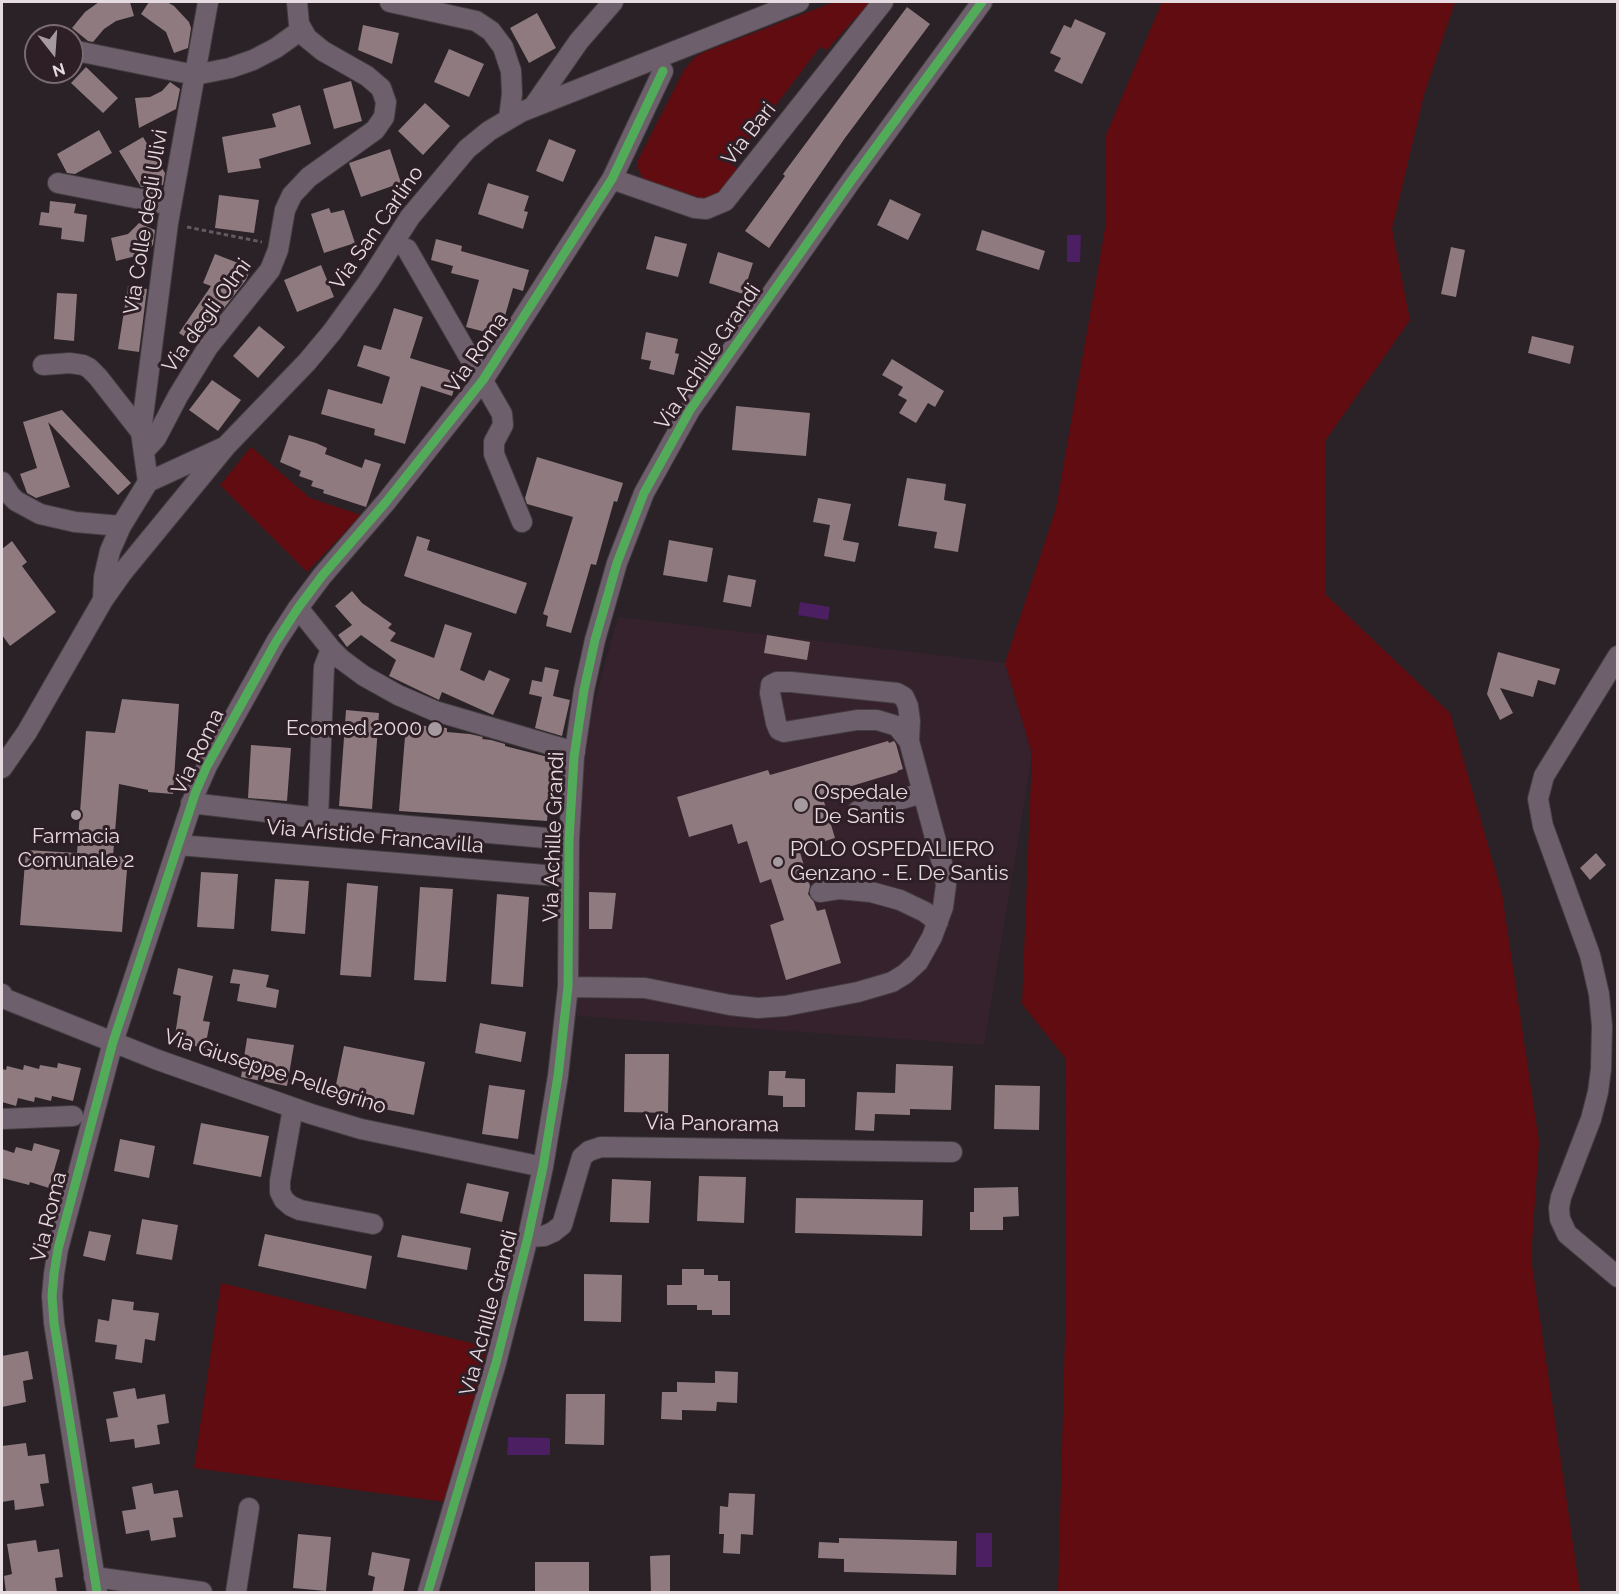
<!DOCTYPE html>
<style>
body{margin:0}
#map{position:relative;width:1619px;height:1594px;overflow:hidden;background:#2a2226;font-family:Raleway,sans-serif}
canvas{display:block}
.frame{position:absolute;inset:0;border:3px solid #e6dbe0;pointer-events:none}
.north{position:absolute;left:24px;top:24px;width:60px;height:60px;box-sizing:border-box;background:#2e1e25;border:2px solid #786a70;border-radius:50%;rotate:163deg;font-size:16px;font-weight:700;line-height:24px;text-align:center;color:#e6dbe0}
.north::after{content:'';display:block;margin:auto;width:21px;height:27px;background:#a49a9f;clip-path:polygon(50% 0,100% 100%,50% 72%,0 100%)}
</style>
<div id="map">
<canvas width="1619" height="1594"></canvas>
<div class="frame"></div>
<div class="north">N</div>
</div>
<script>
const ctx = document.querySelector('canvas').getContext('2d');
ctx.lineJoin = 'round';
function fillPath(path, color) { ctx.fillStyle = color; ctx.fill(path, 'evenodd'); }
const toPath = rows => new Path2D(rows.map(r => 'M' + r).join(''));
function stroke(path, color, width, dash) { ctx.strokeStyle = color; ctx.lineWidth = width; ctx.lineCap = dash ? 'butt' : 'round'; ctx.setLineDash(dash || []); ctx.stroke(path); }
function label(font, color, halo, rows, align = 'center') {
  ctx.font = font + ' Raleway,sans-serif'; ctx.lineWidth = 6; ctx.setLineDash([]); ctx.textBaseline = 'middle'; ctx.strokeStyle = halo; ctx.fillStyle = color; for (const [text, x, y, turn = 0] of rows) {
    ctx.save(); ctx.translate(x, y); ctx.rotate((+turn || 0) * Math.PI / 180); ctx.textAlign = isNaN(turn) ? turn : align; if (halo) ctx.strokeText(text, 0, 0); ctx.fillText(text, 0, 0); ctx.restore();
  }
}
const built = toPath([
 [618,617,1005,663,1032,754,984,1045,577,1016,574,958,582,747]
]);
const green = toPath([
 [834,2,879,2,861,15,856,17,827,50,820,47,731,164,740,170,726,191,709,199,701,199,643,179,638,169,638,160,684,70,695,57,704,52],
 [1162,2,1455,2,1424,95,1392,229,1410,320,1325,441,1326,595,1450,713,1502,894,1539,1142,1531,1258,1580,1592,1058,1592,1065,1338,1066,1059,1022,1004,1032,754,1005,663,1056,508,1106,223,1106,135],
 [251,447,310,498,361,515,307,572,220,485],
 [221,1283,488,1347,445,1502,194,1468]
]);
const water = toPath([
 [1067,235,1081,235,1080,262,1067,262],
 [800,602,830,607,828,620,798,615],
 [508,1437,550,1438,550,1455,507,1455],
 [976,1533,992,1533,992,1567,976,1567]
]);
const building = toPath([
 [99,2,130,2,134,16,116,21,104,29,93,42,88,41,72,28,85,12],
 [149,2,167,2,174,6,189,22,191,28,188,48,174,53,166,32,141,14],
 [907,7,930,24,845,138,769,248,745,231,785,176,783,174],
 [537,13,556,48,529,63,510,28],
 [1075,19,1106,33,1082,84,1054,71,1061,58,1050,53,1064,25,1071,28],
 [363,25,399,33,392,64,358,50],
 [449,49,484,64,469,97,434,82],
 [86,67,118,98,103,113,71,83],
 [351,81,362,121,334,129,323,89],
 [170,82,180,89,176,109,139,128,135,98,150,97,162,91],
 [425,103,450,126,423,155,398,131],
 [300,105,311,144,259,159,261,168,228,173,222,137,276,127,272,114],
 [99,130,112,153,75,174,67,173,57,154],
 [143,137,165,173,163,185,141,187,119,151],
 [549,139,576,150,563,182,536,171],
 [390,149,401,183,361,197,349,163],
 [488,183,529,196,524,211,528,212,523,229,478,214],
 [219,195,259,200,254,233,215,228],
 [890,199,921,214,908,240,877,225],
 [50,201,76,204,74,213,87,215,84,242,61,239,62,228,39,225,41,212,49,213],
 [329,208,331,213,344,210,355,243,324,253,311,214],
 [139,223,155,230,153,245,144,254,116,261,111,238,128,234],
 [982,230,1045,251,1039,270,976,250],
 [655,236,687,244,678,277,646,269],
 [436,239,462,246,461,251,529,270,523,291,513,288,501,330,497,335,466,327,479,280,451,273,453,266,431,260],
 [1451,247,1465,250,1456,297,1441,294],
 [718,252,753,263,743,294,709,283],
 [215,254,251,268,246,280,196,344,179,333,211,286,203,283],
 [321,265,334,297,297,312,284,280],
 [128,286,147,289,139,352,118,349],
 [57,293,77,294,74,341,54,339],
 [394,308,423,317,410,358,459,373,452,396,421,386,405,444,374,435,375,429,321,414,328,389,382,404,390,377,357,366,364,345,381,350],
 [259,326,285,347,258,378,233,356],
 [646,332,678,339,675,353,679,354,674,375,649,369,651,361,641,359],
 [1532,336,1574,346,1570,364,1528,353],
 [892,359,944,391,935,407,928,403,916,423,899,413,907,400,898,395,903,387,882,375],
 [212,380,241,400,218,431,189,410],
 [736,406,810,413,806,456,732,450],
 [62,410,131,483,118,495,48,422,70,487,36,498,27,493,20,474,37,468,23,422],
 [289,435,316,443,327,448,325,454,362,468,365,459,381,464,366,507,323,493,324,490,311,486,313,481,299,476,301,471,280,462],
 [537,457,623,483,617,502,614,501,596,565,591,564,571,633,546,626,548,616,543,614,573,517,527,504,525,498],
 [907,478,946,484,944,500,966,504,958,552,934,548,937,532,898,526],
 [818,498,851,504,843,540,859,543,855,562,824,556,830,525,813,522],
 [417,536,430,540,427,550,527,583,516,614,404,576],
 [669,540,713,548,707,582,663,575],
 [12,541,27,562,22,566,56,612,10,646,2,635,2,549],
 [728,575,756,580,751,607,723,602],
 [352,591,362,603,392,624,388,628,396,633,390,641,434,658,445,624,472,633,460,670,484,681,489,670,510,679,493,715,442,692,439,700,389,676,396,660,361,635,347,647,338,635,352,625,335,606],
 [767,635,810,642,807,660,764,653],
 [1498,652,1560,669,1555,685,1538,680,1533,697,1500,688,1513,713,1500,720,1487,694],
 [545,667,559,670,553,696,570,700,562,736,535,728,542,697,529,694,532,680,542,682],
 [122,699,179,704,173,794,148,792,148,790,119,784,113,856,128,857,122,932,20,925,26,850,77,853,86,731,115,733],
 [346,710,379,713,372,809,339,806],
 [406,724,447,728,447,732,470,734,483,737,482,739,491,740,505,744,505,746,552,758,547,821,399,811],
 [888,741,889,743,894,741,896,744,903,769,897,771,898,772,822,795,835,838,799,849,810,886,808,894,814,902,817,911,825,909,841,963,786,980,770,925,784,920,771,879,760,883,747,841,738,844,732,824,689,837,677,797,768,770,770,775],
 [251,745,291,748,287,801,248,798],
 [1596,853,1606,865,1590,880,1580,868],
 [201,872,238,874,234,929,197,927],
 [275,879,309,881,305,934,271,931],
 [347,883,378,886,371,977,340,975],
 [420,887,453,889,446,982,414,980],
 [589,892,616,893,612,929,589,929],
 [497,894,529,897,523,987,491,984],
 [178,968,213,976,203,1021,210,1022,205,1048,174,1042,181,996,173,994],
 [233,969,269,975,266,987,279,990,276,1008,237,1001,240,984,230,983],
 [480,1023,526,1032,521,1062,475,1053],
 [247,1038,294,1045,287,1086,241,1077],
 [344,1046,425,1062,414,1115,333,1099],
 [625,1054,669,1054,668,1113,624,1112],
 [58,1063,81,1068,73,1101,52,1096,51,1101,35,1097,34,1102,18,1098,16,1106,2,1102,2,1069,6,1070,7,1066,23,1070,24,1065,39,1069,40,1065,57,1068],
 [896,1064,953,1066,951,1110,910,1109,910,1115,875,1114,874,1131,855,1130,857,1092,895,1093],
 [769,1071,786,1071,785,1078,805,1079,805,1107,783,1107,783,1096,768,1095],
 [489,1085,525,1090,518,1139,482,1134],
 [995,1085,1040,1086,1039,1130,994,1129],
 [201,1123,269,1136,261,1177,193,1164],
 [120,1139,155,1146,149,1178,114,1171],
 [34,1143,60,1150,49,1188,30,1182,29,1185,2,1178,2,1149,14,1153,16,1147,32,1151],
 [699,1176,746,1177,744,1223,697,1221],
 [612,1179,651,1181,649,1223,610,1222],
 [467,1183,509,1192,502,1222,460,1213],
 [1018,1187,1019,1216,1003,1217,1003,1230,970,1230,970,1212,974,1212,974,1188],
 [796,1198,923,1200,922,1236,795,1233],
 [142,1219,178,1225,172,1260,136,1254],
 [89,1231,111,1235,105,1261,83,1256],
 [265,1234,372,1256,366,1289,258,1266],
 [402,1235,471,1248,467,1270,397,1257],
 [682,1269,704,1269,704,1275,718,1275,718,1281,730,1281,730,1315,712,1315,712,1310,697,1310,697,1305,667,1305,667,1285,682,1285],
 [584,1274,622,1275,621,1322,584,1321],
 [112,1299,134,1302,133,1310,159,1313,155,1341,145,1339,142,1363,115,1359,117,1345,95,1342,98,1319,109,1321],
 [28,1351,33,1379,23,1381,26,1402,2,1407,2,1356],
 [715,1371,738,1372,737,1403,717,1402,716,1411,682,1410,682,1420,661,1419,662,1392,677,1392,677,1382,715,1383],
 [135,1388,137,1399,165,1394,169,1423,157,1425,160,1444,135,1448,134,1439,110,1442,106,1419,118,1417,113,1392],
 [566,1394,605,1394,604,1445,565,1444],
 [26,1443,28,1456,45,1454,49,1483,40,1484,44,1506,15,1510,14,1500,2,1502,2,1446],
 [152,1483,154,1494,178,1490,183,1517,173,1518,176,1537,151,1541,149,1530,126,1534,122,1511,136,1509,132,1487],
 [729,1493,755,1494,753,1535,741,1534,740,1554,723,1553,724,1534,719,1534,720,1506,728,1507],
 [298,1534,331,1537,326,1591,293,1588],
 [839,1538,957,1541,956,1575,844,1572,844,1559,818,1558,819,1542,839,1543],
 [36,1540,38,1552,59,1549,63,1577,55,1578,57,1593,6,1593,4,1576,12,1574,7,1544],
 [372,1552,410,1559,403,1593,372,1593,375,1577,368,1575],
 [670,1555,670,1593,651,1593,650,1556],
 [535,1562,589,1562,589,1593,535,1593]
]);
const path = toPath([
 [187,227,262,242]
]);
const minor = toPath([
 [390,2,476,21,491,31,503,47,511,71,512,94,509,118],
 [72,50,195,75,230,68,253,60,276,48,301,30],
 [533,107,579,41,613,2],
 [612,179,695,208,706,209,725,201,883,2],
 [58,183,171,205],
 [407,249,502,414,503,425,494,442,494,454,522,522],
 [43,365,70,363,83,365,89,368,98,377,141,432],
 [145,450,156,438,178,396,208,347,270,270,278,250,285,210,292,195,309,177,375,130,384,117,386,102,381,88,367,76,323,51,307,38,299,24,297,2],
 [2,482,10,495,16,501,40,514,75,522,121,526],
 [148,482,222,448],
 [103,600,104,577,110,551,121,526,148,482,141,432,168,223,208,2],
 [298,608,331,649,341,659,364,676,398,695,435,711,575,752],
 [1618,656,1544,776,1538,799,1543,826,1590,955,1599,994,1602,1026,1601,1069,1598,1092,1591,1119,1561,1197,1559,1208,1560,1219,1567,1234,1618,1277],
 [2,768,27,732,103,600,122,573,227,445,307,362,332,332,369,281,410,217,467,149,489,131,521,112,799,2],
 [191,803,318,818,569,840],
 [858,811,923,793],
 [318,818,324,667,331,649],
 [178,845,569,877],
 [820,892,839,889,871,892,900,900,925,912,938,922],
 [568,987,645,988,730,1005,758,1008,785,1006,858,992,892,982,905,974,918,962,932,937,943,907,946,885,943,867,909,741,897,726,877,720,857,720,784,732,779,730,776,723,770,693,771,685,777,682,791,682,897,693,904,697,908,706,910,721,909,741],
 [2,994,3,998,158,1060,311,1114,361,1129,543,1167],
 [293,1108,280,1181,280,1192,284,1200,291,1206,300,1210,373,1224],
 [2,1119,73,1116],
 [528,1237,544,1236,553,1232,562,1225,582,1157,589,1151,601,1147,952,1152],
 [94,1577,202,1592],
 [97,1592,54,1323,52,1296,54,1274,58,1249,113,1042,196,791,207,766,276,642,298,608,322,576,386,502,483,380,612,179,663,71],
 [236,1592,249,1508],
 [428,1592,496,1363,528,1237,543,1167,558,1076,568,987,569,840,574,757,584,690,595,640,617,563,644,493,690,410,851,181,982,2]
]);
const cycleway = toPath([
 [97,1592,54,1323,52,1296,54,1274,58,1249,113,1042,196,791,207,766,276,642,298,608,322,576,386,502,483,380,612,179,663,71],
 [428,1592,496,1363,528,1237,543,1167,558,1076,568,987,569,840,574,757,584,690,595,640,617,563,644,493,690,410,851,181,982,2]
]);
const markers = [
 [435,729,8,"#a49a9f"],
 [801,805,8,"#a49a9f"],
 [76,815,6,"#a49a9f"],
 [778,862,6,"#a49a9f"]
];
const streetNames = [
 ["Via Bari",749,134,-52],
 ["Via Colle degli Ulivi",146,222,-81],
 ["Via San Carlino",377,228,-55],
 ["Via degli Olmi",207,316,-54],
 ["Via Roma",477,353,-55],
 ["Via Achille Grandi",708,357,-56],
 ["Via Roma",198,752,-64],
 ["Via Aristide Francavilla",375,837,5],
 ["Via Achille Grandi",554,837,-88],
 ["Via Giuseppe Pellegrino",275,1072,18],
 ["Via Panorama",712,1124,1],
 ["Via Roma",49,1217,-76],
 ["Via Achille Grandi",489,1313,-75]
];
const poiNames = [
 ["Ecomed 2000",422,729,"right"],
 ["Ospedale",814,793],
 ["De Santis",814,817],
 ["Farmacia",76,837,"center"],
 ["Comunale 2",76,861,"center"],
 ["POLO OSPEDALIERO",790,850],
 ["Genzano - E. De Santis",790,874]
];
fillPath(built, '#36222c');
fillPath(green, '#600c10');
fillPath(water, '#4c1e62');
fillPath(building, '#8e7a7f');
stroke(minor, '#433d40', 22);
stroke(path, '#645962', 3, [4.5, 3]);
stroke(minor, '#6e5f6c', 20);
stroke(cycleway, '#51ab58', 9);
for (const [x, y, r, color] of markers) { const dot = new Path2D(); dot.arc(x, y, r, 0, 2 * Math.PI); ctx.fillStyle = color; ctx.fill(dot); stroke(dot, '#2e1e25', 2); }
label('21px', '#e6dbe0', '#2e1e25', streetNames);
label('21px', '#e6dbe0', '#2e1e25', poiNames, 'left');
</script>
